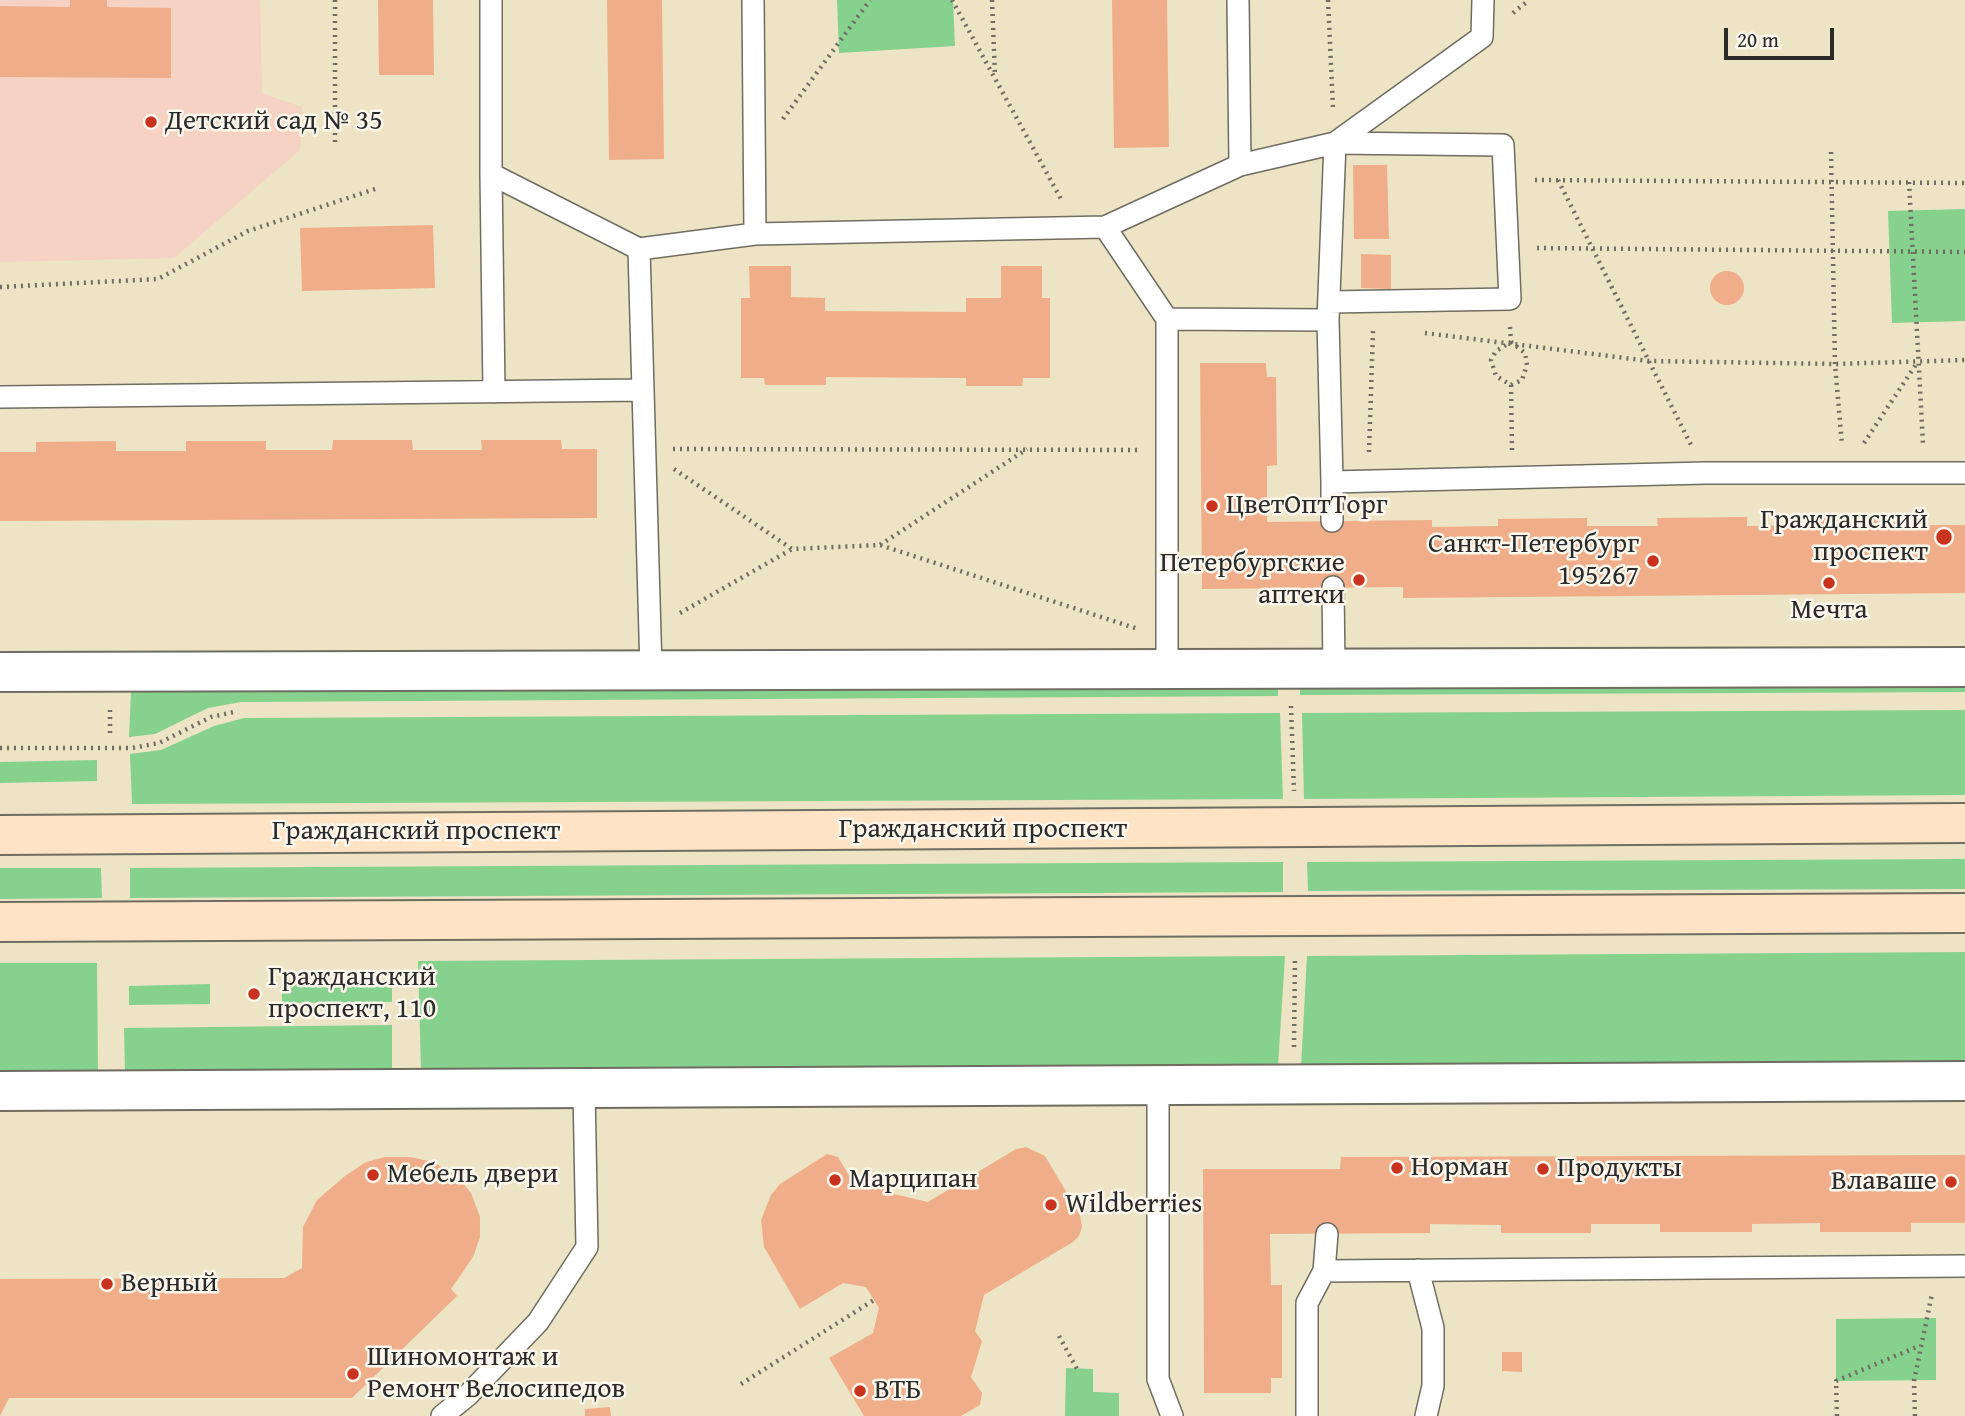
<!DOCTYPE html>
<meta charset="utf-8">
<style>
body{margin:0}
#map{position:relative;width:1965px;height:1416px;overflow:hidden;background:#ece4c5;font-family:"Gentium Book Plus",serif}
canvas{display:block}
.scale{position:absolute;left:1724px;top:28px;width:110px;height:32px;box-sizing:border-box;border:4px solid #2b2b2b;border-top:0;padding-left:9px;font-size:21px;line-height:24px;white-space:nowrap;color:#2b2b2b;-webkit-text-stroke:5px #fbf7ec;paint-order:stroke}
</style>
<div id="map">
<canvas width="1965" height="1416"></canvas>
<div class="scale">20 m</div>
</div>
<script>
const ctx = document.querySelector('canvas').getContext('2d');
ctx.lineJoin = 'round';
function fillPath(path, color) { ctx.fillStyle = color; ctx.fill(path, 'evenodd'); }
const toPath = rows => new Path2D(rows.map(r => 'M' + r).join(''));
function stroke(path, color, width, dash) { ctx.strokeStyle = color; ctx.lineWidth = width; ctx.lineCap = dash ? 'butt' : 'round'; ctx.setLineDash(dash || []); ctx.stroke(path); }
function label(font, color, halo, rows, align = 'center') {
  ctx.font = font + ' "Gentium Book Plus",serif'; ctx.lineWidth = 5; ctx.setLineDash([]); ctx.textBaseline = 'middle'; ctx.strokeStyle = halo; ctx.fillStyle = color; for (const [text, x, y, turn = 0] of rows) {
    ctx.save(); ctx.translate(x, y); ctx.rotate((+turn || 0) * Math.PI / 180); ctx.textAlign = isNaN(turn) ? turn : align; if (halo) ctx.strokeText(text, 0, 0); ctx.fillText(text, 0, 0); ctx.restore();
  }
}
const built = toPath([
 [0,0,260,0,262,93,302,107,300,150,174,258,0,262]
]);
const green = toPath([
 [837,0,953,0,955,46,839,53],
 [1965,209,1965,321,1892,323,1888,211],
 [1965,683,1965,692,1300,695,1300,686],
 [1278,686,1278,696,241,702,208,708,155,734,129,737,131,692],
 [1965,710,1965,795,1304,799,1302,713],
 [1280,713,1283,799,132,804,130,754,161,750,214,726,244,718],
 [97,760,97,781,0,783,0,762],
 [1965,859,1965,889,1308,891,1307,862],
 [1283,862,1283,892,130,898,130,868],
 [0,868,101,868,102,898,0,899],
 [1965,952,1965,1062,1301,1067,1307,956],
 [1285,956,1278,1066,421,1070,418,961],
 [0,963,97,963,98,1072,0,1073],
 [392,982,392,1002,282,1003,282,984],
 [210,984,210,1004,129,1005,129,986],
 [392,1025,392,1070,125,1072,124,1028],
 [1936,1318,1936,1380,1836,1381,1836,1319],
 [1066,1368,1093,1369,1093,1392,1119,1393,1119,1416,1065,1416]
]);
const building = toPath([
 [70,0,107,0,107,7,171,8,171,78,0,77,0,6,70,7],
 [378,0,433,0,434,75,379,75],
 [607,0,662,0,664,159,609,160],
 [1112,0,1167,0,1169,147,1114,148],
 [1353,165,1387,165,1389,239,1354,239],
 [433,225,435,288,302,291,300,228],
 [1361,254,1391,255,1391,289,1361,288],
 [749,266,791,266,791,297,825,298,825,311,966,312,966,298,1001,298,1001,266,1042,266,1042,298,1050,298,1050,378,1023,378,1022,386,966,386,966,378,826,377,826,385,765,385,764,378,741,378,741,298,750,298],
 '1710 288a17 17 0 1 1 34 0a17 17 0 1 1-34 0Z',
 [1200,363,1266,363,1267,377,1276,377,1277,465,1267,466,1267,522,1432,520,1432,527,1498,526,1498,519,1587,518,1587,526,1658,526,1657,518,1747,517,1747,526,1815,525,1815,517,1906,516,1906,525,1965,525,1965,593,1403,598,1403,587,1202,589],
 [333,440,412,440,413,450,482,450,481,440,561,440,562,449,597,449,597,518,0,521,0,452,36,452,36,442,116,441,116,451,186,451,186,441,266,441,266,450,332,450],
 [1026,1147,1045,1156,1080,1215,1082,1227,1079,1236,1073,1242,984,1295,975,1331,982,1341,971,1377,982,1393,980,1405,961,1416,864,1416,829,1358,873,1333,879,1308,866,1287,843,1283,800,1309,764,1247,761,1220,771,1195,780,1184,827,1154,838,1157,850,1177,889,1185,894,1194,928,1202,1016,1149],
 [1965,1155,1965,1223,1911,1223,1911,1232,1820,1232,1820,1223,1752,1224,1752,1232,1660,1232,1660,1224,1591,1224,1591,1233,1501,1233,1501,1225,1430,1224,1430,1233,1270,1234,1271,1285,1282,1285,1282,1378,1271,1378,1271,1393,1204,1393,1203,1169,1340,1169,1341,1157],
 [385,1157,410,1157,433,1162,457,1176,471,1193,480,1217,480,1237,473,1257,451,1289,457,1296,352,1398,9,1398,0,1416,0,1279,284,1278,302,1268,303,1227,317,1200,345,1176,366,1162],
 [1502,1352,1522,1352,1522,1372,1502,1371],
 [610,1407,611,1416,585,1416,585,1409]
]);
const path = toPath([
 [335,0,335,144],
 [952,0,1061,199],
 [992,0,995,76],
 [1328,0,1333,108],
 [1513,13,1529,0],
 [783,119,870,0],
 [1831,152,1835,364,1842,445],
 [1535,180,1965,183],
 [1558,180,1691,445],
 [1909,182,1923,444],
 [1537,248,1965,252],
 [0,287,158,279,248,231,375,189],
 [1510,327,1511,342,1496,351,1491,360,1496,376,1511,385,1512,451],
 [1425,333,1649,361,1835,364,1965,360],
 [1511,385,1522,380,1527,365,1525,353,1511,342],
 [1864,443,1917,363],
 [673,449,1140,450],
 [1369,452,1373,331],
 [674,469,792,549,880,545,1138,629],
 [880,545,1027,449],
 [680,613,792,549],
 [1291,706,1294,791],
 [110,710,110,734],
 [0,748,132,748,159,743,211,717,234,712],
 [1294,1047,1295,957],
 [1059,1336,1077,1369],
 [741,1384,874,1300],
 [1837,1416,1836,1381,1919,1346],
 [1915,1416,1914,1381,1932,1294]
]);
const service = toPath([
 [491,0,491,174,639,249],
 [753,0,755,234],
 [1240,165,1335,143,1482,37,1483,0],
 [491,174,494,392],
 [1105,227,1240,165,1238,0],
 [1328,320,1335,143,1503,145,1510,299,1329,302],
 [643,390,639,249,755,234,1105,227,1167,319,1328,320,1332,482,1706,473,1965,473],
 [0,397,643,390,651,670],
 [1332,482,1332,521],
 [1333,587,1334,671],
 [1167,670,1167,319],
 [1158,1086,1158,1379,1172,1416],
 [1418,1270,1433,1328,1433,1386,1426,1416],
 [1324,1271,1965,1266],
 [442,1416,468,1395,538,1322,587,1247,584,1090],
 [1307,1416,1307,1303,1324,1271,1327,1234]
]);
const minor = toPath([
 [0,672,1965,667],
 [0,1091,1965,1081]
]);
const secondary = toPath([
 [0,835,1965,823],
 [0,922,1965,913]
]);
const markers = [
 [151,122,7,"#c8321e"],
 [1212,506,7,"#c8321e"],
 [1944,537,9,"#c8321e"],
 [1653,561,7,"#c8321e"],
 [1359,580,7,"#c8321e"],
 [1829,583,7,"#c8321e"],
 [254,994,7,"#c8321e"],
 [1397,1168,7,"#c8321e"],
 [1543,1169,7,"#c8321e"],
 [373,1175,7,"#c8321e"],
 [835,1180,7,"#c8321e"],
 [1951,1182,7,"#c8321e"],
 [1051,1205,7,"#c8321e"],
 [107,1284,7,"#c8321e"],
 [353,1374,7,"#c8321e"],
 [860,1391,7,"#c8321e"]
];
const poiNames = [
 ["Детский сад № 35",165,122],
 ["ЦветОптТорг",1226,506],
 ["Гражданский",1928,521,"right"],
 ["проспект",1928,553,"right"],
 ["Санкт-Петербург",1639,545,"right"],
 ["195267",1639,577,"right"],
 ["Петербургские",1345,564,"right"],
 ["аптеки",1345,596,"right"],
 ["Мечта",1829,611,"center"],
 ["Гражданский",268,978],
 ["проспект, 110",268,1010],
 ["Норман",1411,1168],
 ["Продукты",1557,1169],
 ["Мебель двери",387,1175],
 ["Марципан",849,1180],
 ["Влаваше",1937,1182,"right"],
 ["Wildberries",1065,1205],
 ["Верный",121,1284],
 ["Шиномонтаж и",367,1358],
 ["Ремонт Велосипедов",367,1390],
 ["ВТБ",874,1391]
];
const streetNames = [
 ["Гражданский проспект",983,830],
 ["Гражданский проспект",416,832]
];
fillPath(built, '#f5d2c3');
fillPath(green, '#86d18e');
fillPath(building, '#f0ad89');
stroke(service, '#6f6c61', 24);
stroke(minor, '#6f6c61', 42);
stroke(secondary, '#6f6c61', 42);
stroke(path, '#6f6c61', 4.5, [2, 5]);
stroke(service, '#fff', 21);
stroke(minor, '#fff', 38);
stroke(secondary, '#fee4c5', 38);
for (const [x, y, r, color] of markers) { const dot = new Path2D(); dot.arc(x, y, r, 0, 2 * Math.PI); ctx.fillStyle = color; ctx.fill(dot); stroke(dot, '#fbf7ec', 2.5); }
label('28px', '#2b2b2b', '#fbf7ec', poiNames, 'left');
label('28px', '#2b2b2b', '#fbf7ec', streetNames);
</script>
